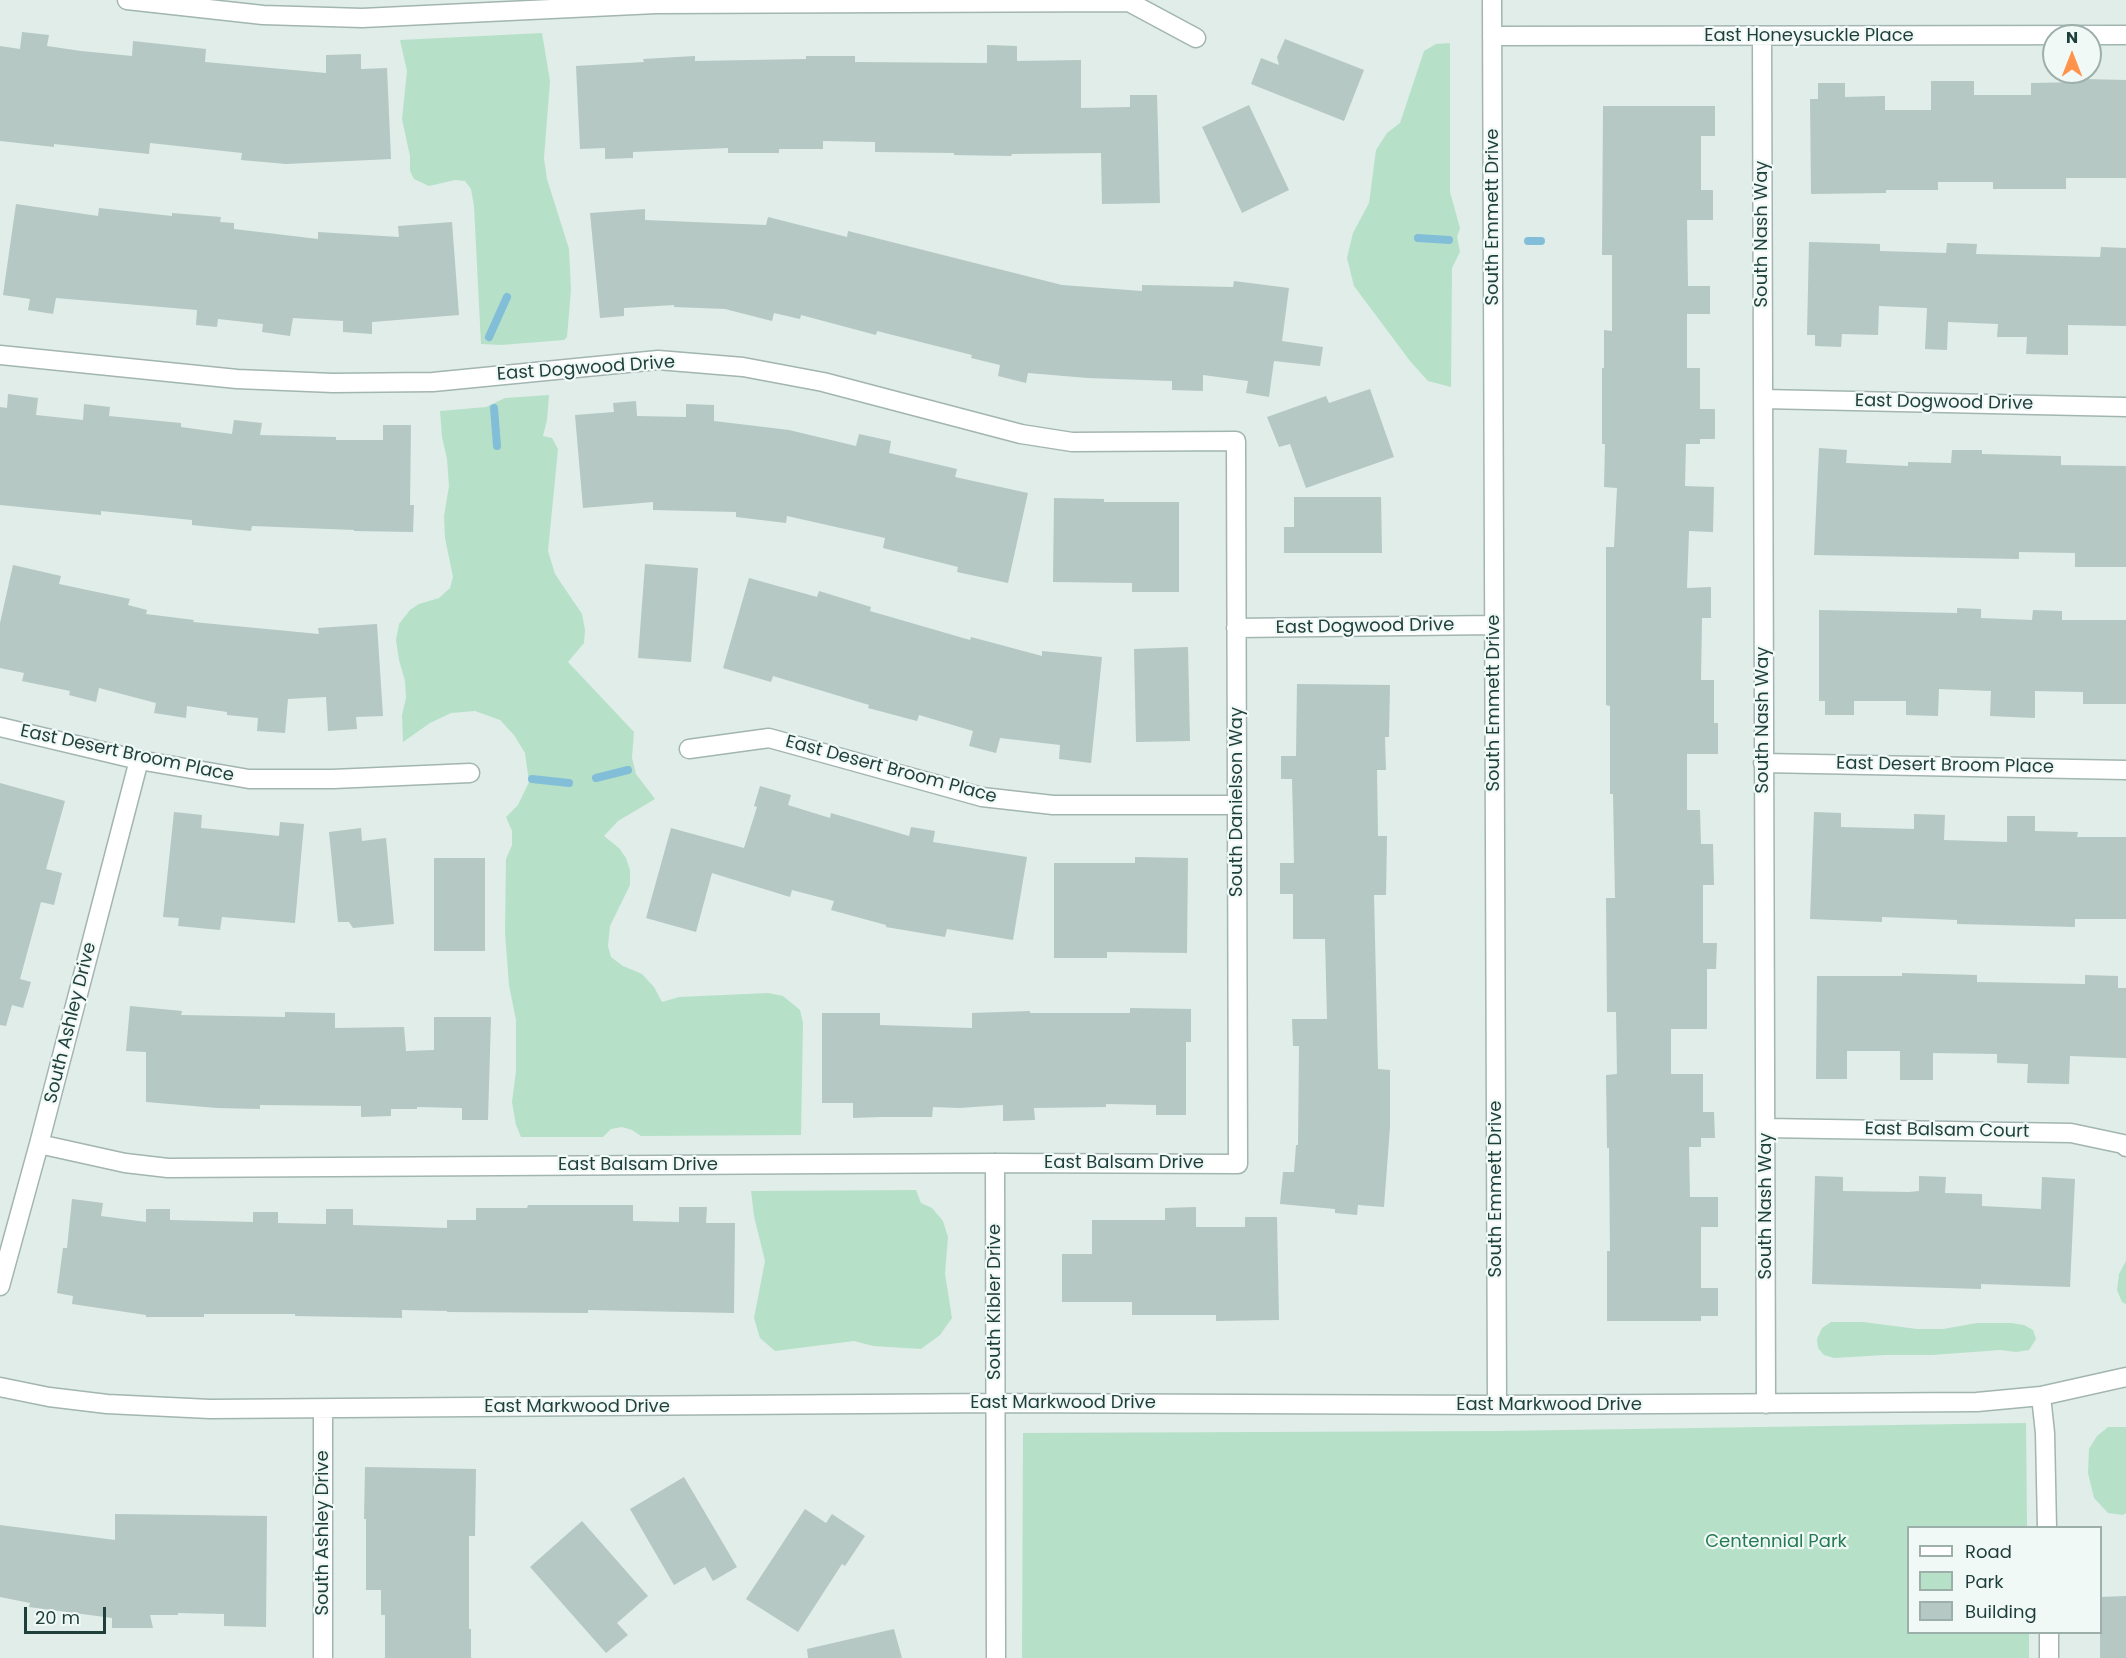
<!DOCTYPE html>
<style>
body{margin:0}
#map{position:relative;width:2126px;height:1658px;overflow:hidden;background:#e0ede9;font-family:Poppins,sans-serif}
canvas{display:block}
.legend{position:absolute;left:1907px;top:1526px;width:195px;height:108px;box-sizing:border-box;background:#f1f9f6;border:2px solid #9dafab;margin:0;padding:8px 10px;list-style:none;font-size:18px;color:#1f3f3b}
.legend li{display:flex;align-items:center;gap:12px;height:30px}
.legend b{width:30px;border:2px solid #9dafab}
.north{position:absolute;left:2042px;top:24px;width:60px;height:60px;box-sizing:border-box;background:#f1f9f6;border:2px solid #9dafab;border-radius:50%;rotate:0deg;font-size:16px;font-weight:700;line-height:24px;text-align:center;color:#1f3f3b}
.north::after{content:'';display:block;margin:auto;width:21px;height:27px;background:#ff934c;clip-path:polygon(50% 0,100% 100%,50% 72%,0 100%)}
.scale{position:absolute;left:24px;top:1607px;width:82px;height:27px;box-sizing:border-box;border:3px solid #1f3f3b;border-top:0;padding-left:8px;font-size:18px;line-height:21px;white-space:nowrap;color:#1f3f3b;-webkit-text-stroke:4px #f1f9f6;paint-order:stroke}
</style>
<div id="map">
<canvas width="2126" height="1658"></canvas>
<ul class="legend">
<li><b style="height:8px;background:#fff"></b>Road</li>
<li><b style="height:16px;background:#b6e1c8"></b>Park</li>
<li><b style="height:16px;background:#b5c8c3"></b>Building</li>
</ul>
<div class="north">N</div>
<div class="scale">20 m</div>
</div>
<script>
const ctx = document.querySelector('canvas').getContext('2d');
ctx.lineJoin = 'round';
function fillPath(path, color) { ctx.fillStyle = color; ctx.fill(path, 'evenodd'); }
const toPath = rows => new Path2D(rows.map(r => 'M' + r).join(''));
function stroke(path, color, width, dash) { ctx.strokeStyle = color; ctx.lineWidth = width; ctx.lineCap = dash ? 'butt' : 'round'; ctx.setLineDash(dash || []); ctx.stroke(path); }
function label(font, color, halo, rows, align = 'center') {
  ctx.font = font + ' Poppins,sans-serif'; ctx.lineWidth = 4.5; ctx.setLineDash([]); ctx.textBaseline = 'middle'; ctx.strokeStyle = halo; ctx.fillStyle = color; for (const [text, x, y, turn = 0] of rows) {
    ctx.save(); ctx.translate(x, y); ctx.rotate((+turn || 0) * Math.PI / 180); ctx.textAlign = isNaN(turn) ? turn : align; if (halo) ctx.strokeText(text, 0, 0); ctx.fillText(text, 0, 0); ctx.restore();
  }
}
const green = toPath([
 [542,33,550,81,544,158,547,179,569,249,571,290,567,337,564,340,501,345,481,344,474,206,471,189,465,181,455,180,429,186,414,179,410,171,410,156,402,119,407,71,400,40],
 [1450,43,1450,192,1460,228,1457,237,1460,252,1452,268,1451,387,1428,381,1410,361,1354,286,1347,258,1353,233,1369,203,1376,150,1387,133,1400,123,1424,51,1436,44],
 [549,395,547,420,543,436,552,438,558,449,548,551,555,574,582,614,585,630,584,643,568,662,634,732,632,758,636,774,655,799,618,821,604,836,619,848,626,858,630,870,630,885,610,926,608,946,611,957,623,966,642,974,654,987,662,1002,679,997,768,993,783,996,800,1010,803,1023,801,1135,641,1136,632,1130,622,1127,611,1129,603,1137,521,1137,516,1125,512,1102,516,1071,516,1020,509,985,505,933,506,859,512,845,512,831,506,817,518,805,529,782,525,753,514,735,500,720,475,711,451,713,430,723,403,742,402,715,406,698,405,681,399,660,396,640,399,624,410,610,419,604,439,598,450,588,453,577,445,538,444,516,449,486,447,459,442,437,440,411,486,407,505,398],
 [916,1190,921,1203,932,1208,943,1221,948,1237,945,1274,952,1318,940,1335,921,1349,873,1346,854,1341,775,1351,760,1338,754,1318,765,1261,754,1216,751,1191],
 [2126,1261,2126,1304,2122,1302,2117,1290,2119,1274],
 [1831,1322,1863,1322,1917,1329,1943,1329,1977,1323,2011,1323,2024,1325,2033,1330,2036,1339,2029,1350,2016,1352,2000,1350,1932,1355,1885,1355,1834,1358,1824,1355,1818,1348,1817,1339,1822,1328],
 [2026,1423,2027,1527,1908,1528,1908,1632,2029,1633,2029,1658,1022,1658,1023,1433,1498,1431],
 [2108,1427,2126,1427,2126,1513,2123,1515,2108,1513,2094,1498,2088,1473,2089,1449,2097,1436]
]);
const stream = toPath([
 [1418,238,1449,240],
 [1528,241,1541,241],
 [489,337,507,297],
 [494,408,497,446],
 [596,778,628,770],
 [532,779,569,783]
]);
const building = toPath([
 [22,32,49,35,47,46,81,51,132,56,133,41,206,49,205,62,326,73,326,55,361,54,361,69,387,68,391,159,286,164,241,160,242,153,150,143,149,154,54,144,54,147,0,141,0,46,20,49],
 [1285,39,1364,70,1344,121,1251,84,1261,58,1279,65,1277,57],
 [987,45,1017,46,1017,61,1081,60,1081,108,1130,107,1130,95,1157,95,1160,203,1102,204,1101,153,1012,154,1011,156,954,155,954,153,875,152,875,142,823,141,823,149,779,149,779,153,728,153,728,148,633,152,633,158,605,159,605,148,580,149,576,66,644,62,643,59,695,56,695,61,806,59,806,56,855,56,855,62,987,63],
 [2083,79,2126,80,2126,178,2066,178,2066,189,1993,189,1993,182,1938,182,1938,190,1886,190,1886,193,1811,194,1810,99,1818,99,1818,83,1845,83,1845,97,1885,96,1885,110,1931,110,1931,81,1974,81,1974,95,2031,95,2031,83,2083,82],
 [1249,105,1289,190,1242,213,1202,127],
 [1603,106,1715,106,1715,136,1701,136,1701,190,1713,190,1713,220,1687,220,1688,286,1710,286,1710,314,1687,314,1687,368,1700,368,1700,409,1715,409,1715,439,1700,439,1700,444,1686,444,1685,486,1714,487,1713,532,1689,531,1687,588,1711,587,1711,618,1702,618,1701,680,1714,680,1714,723,1718,723,1718,754,1687,754,1687,810,1700,810,1701,844,1713,844,1714,885,1703,885,1703,943,1717,943,1716,969,1707,969,1707,1029,1671,1029,1671,1074,1703,1074,1703,1112,1714,1112,1715,1138,1701,1138,1701,1147,1689,1147,1690,1197,1718,1197,1718,1227,1701,1227,1701,1288,1718,1288,1718,1316,1701,1316,1701,1321,1607,1321,1607,1251,1610,1251,1609,1148,1607,1148,1606,1075,1617,1074,1616,1012,1607,1012,1606,898,1615,898,1613,794,1610,794,1610,706,1606,705,1606,547,1614,547,1617,488,1604,487,1605,444,1602,444,1602,368,1604,368,1604,330,1612,331,1612,255,1602,255],
 [16,204,98,216,99,208,172,216,172,213,221,217,220,222,234,223,234,229,318,239,318,232,399,237,398,226,452,222,459,315,372,322,372,334,343,332,343,321,293,318,290,336,262,332,263,324,218,319,217,327,196,325,197,310,56,298,53,314,28,310,30,299,3,295],
 [645,209,645,220,766,225,768,217,847,237,848,231,1062,285,1142,291,1142,285,1233,287,1234,281,1289,288,1282,341,1323,347,1320,366,1274,361,1269,397,1246,393,1248,381,1203,375,1203,391,1172,390,1172,381,1088,378,1028,373,1026,383,998,376,1000,365,971,358,972,355,877,331,876,335,801,315,800,319,774,313,772,321,725,309,674,307,674,305,624,308,624,316,600,318,590,213],
 [1809,242,1880,244,1880,251,1946,253,1947,243,1977,244,1976,254,2100,257,2101,247,2126,248,2126,326,2068,325,2068,355,2026,354,2027,337,1997,337,1998,324,1948,322,1947,350,1925,349,1927,308,1879,306,1878,335,1842,334,1841,347,1815,346,1815,335,1807,335],
 [1370,389,1394,457,1306,488,1290,444,1279,447,1267,417,1326,396,1329,403],
 [8,394,38,398,36,415,83,420,84,404,110,407,109,416,181,423,181,427,232,434,234,420,262,423,260,435,336,437,336,440,383,440,383,425,411,425,410,505,414,505,413,532,354,531,354,530,252,526,251,531,192,525,192,520,101,511,101,515,0,505,0,407,7,408],
 [636,401,637,416,686,417,686,404,714,405,714,421,789,430,856,446,859,434,891,441,889,453,957,469,955,477,1028,493,1008,583,957,572,958,567,883,548,885,538,787,516,786,523,736,517,736,512,653,510,653,502,583,508,575,415,614,412,613,403],
 [1819,448,1847,450,1846,463,1908,466,1908,462,1951,463,1952,450,1982,450,1982,454,2061,456,2061,465,2126,466,2126,567,2075,567,2075,553,2019,552,2019,559,1814,555],
 [1294,497,1381,497,1382,553,1284,553,1284,527,1294,527],
 [1054,498,1104,499,1104,502,1179,502,1179,592,1132,592,1132,583,1053,582],
 [645,564,698,568,691,662,638,658],
 [13,565,61,576,59,584,130,599,128,605,147,610,146,614,194,620,193,622,319,634,318,628,377,624,383,716,356,717,357,729,328,731,326,697,288,699,285,733,257,731,258,718,227,715,227,712,187,706,186,718,154,713,156,703,99,688,96,702,69,695,70,691,22,681,24,673,0,668,0,623],
 [749,578,817,597,819,591,871,607,870,611,970,640,971,637,1042,656,1042,651,1102,657,1091,763,1059,759,1060,745,1000,738,996,753,969,746,973,731,919,715,917,721,868,708,869,705,773,676,771,682,723,668],
 [1957,608,1981,609,1981,618,2032,620,2033,610,2062,611,2062,620,2126,620,2126,704,2083,704,2083,692,2035,691,2035,718,1990,716,1991,691,1939,689,1938,716,1906,715,1906,701,1854,701,1854,715,1825,715,1825,701,1819,701,1819,610,1957,613],
 [1188,647,1190,741,1136,742,1134,649],
 [1297,684,1390,685,1389,737,1385,737,1386,770,1377,770,1378,836,1387,836,1386,895,1374,895,1378,1069,1390,1070,1390,1127,1384,1207,1358,1205,1357,1215,1335,1213,1335,1209,1280,1204,1283,1172,1294,1172,1296,1145,1298,1145,1299,1046,1293,1046,1292,1019,1327,1019,1325,939,1293,939,1293,894,1280,894,1280,863,1294,863,1292,779,1281,779,1281,756,1296,756],
 [0,783,65,801,46,869,62,873,54,905,41,902,20,979,31,982,23,1008,12,1005,6,1026,0,1025],
 [760,786,791,795,788,805,830,818,831,813,909,836,911,827,935,831,933,842,1027,857,1013,940,947,929,945,937,886,927,886,925,831,910,834,901,792,890,790,897,712,873,696,932,646,918,671,828,744,848,757,807,754,806],
 [174,812,202,815,201,828,251,833,279,836,280,822,304,824,295,923,222,917,220,930,178,926,179,918,163,917],
 [1814,812,1841,813,1841,827,1914,829,1914,814,1945,815,1944,840,2007,842,2007,816,2035,816,2035,831,2078,832,2077,837,2126,837,2126,919,2075,919,2075,927,1957,924,1957,920,1882,917,1882,922,1810,919],
 [361,828,362,841,386,838,394,924,353,928,349,922,338,922,329,832],
 [1135,857,1188,858,1187,953,1107,952,1107,958,1054,958,1054,863,1135,863],
 [434,858,485,858,485,951,434,951],
 [1902,973,1977,975,1977,982,2085,984,2085,975,2118,976,2118,988,2126,988,2126,1058,2070,1056,2069,1084,2027,1083,2028,1064,1997,1063,1997,1054,1933,1053,1933,1080,1900,1080,1900,1051,1847,1051,1847,1079,1816,1079,1817,976,1902,976],
 [130,1006,182,1011,181,1015,285,1017,285,1012,335,1013,335,1028,404,1027,406,1051,434,1050,434,1017,491,1017,488,1120,462,1120,462,1108,417,1107,417,1109,391,1109,391,1116,361,1117,361,1106,260,1105,260,1109,217,1108,146,1102,146,1052,126,1051],
 [1130,1008,1191,1009,1191,1042,1186,1042,1186,1115,1156,1115,1156,1105,1106,1104,1106,1107,1034,1108,1035,1120,1003,1121,1003,1105,959,1108,933,1107,932,1117,880,1117,853,1118,853,1103,822,1103,822,1013,880,1013,880,1025,972,1028,972,1013,1030,1011,1030,1013,1130,1013],
 [1815,1176,1843,1177,1843,1191,1909,1192,1919,1191,1919,1176,1946,1177,1945,1193,1982,1194,1982,1206,2041,1209,2042,1177,2075,1179,2070,1287,1981,1284,1981,1289,1812,1284],
 [72,1199,103,1203,101,1216,146,1222,146,1209,170,1209,170,1220,253,1222,253,1212,278,1212,278,1223,326,1224,326,1209,353,1209,353,1225,447,1228,447,1220,476,1220,476,1208,527,1208,528,1205,633,1205,633,1221,679,1222,679,1207,707,1207,706,1223,735,1223,734,1313,588,1310,588,1313,447,1312,447,1311,402,1310,402,1318,295,1316,295,1314,204,1314,204,1317,146,1317,146,1315,72,1304,73,1296,57,1293,63,1248,67,1248],
 [1196,1207,1196,1227,1245,1227,1245,1217,1277,1217,1279,1320,1216,1321,1216,1315,1132,1315,1132,1302,1062,1302,1062,1254,1092,1254,1092,1220,1165,1220,1165,1208],
 [365,1467,476,1469,475,1536,469,1536,469,1629,471,1629,471,1658,385,1658,385,1615,381,1615,381,1590,366,1590,366,1519,364,1519],
 [684,1477,737,1567,713,1581,705,1567,674,1585,630,1509],
 [805,1509,826,1523,832,1514,865,1536,845,1566,842,1564,798,1632,746,1599],
 [115,1514,267,1516,266,1627,224,1626,224,1614,178,1613,178,1615,150,1615,153,1628,112,1628,112,1618,29,1607,30,1603,0,1597,0,1525,115,1540],
 [582,1521,648,1596,617,1623,628,1635,606,1653,530,1567],
 [2126,1596,2126,1658,2100,1658,2100,1597],
 [894,1629,902,1658,808,1658,807,1649]
]);
const minor = toPath([
 [127,0,263,15,362,18,656,4,1129,2,1196,38],
 [1492,0,1497,1405],
 [1492,36,2126,35],
 [1762,36,1766,1404],
 [0,355,237,379,333,383,433,382,658,360,743,367,823,382,1021,434,1072,442,1236,441,1238,1164,995,1163,168,1168,125,1163,39,1144],
 [1763,399,2126,407],
 [1236,628,1494,625],
 [0,727,139,760,249,779,333,779,470,773],
 [689,749,769,738,982,797,1053,805,1237,805],
 [1763,763,2126,770],
 [1766,1128,2071,1133,2123,1144,2126,1147],
 [995,1163,996,1658],
 [0,1286,39,1144,139,760],
 [0,1387,49,1397,107,1404,210,1409,995,1403,1497,1405,1977,1402,2041,1396,2126,1377],
 [2041,1396,2045,1433,2047,1528],
 [2049,1632,2049,1658],
 [323,1658,323,1409]
]);
const streetNames = [
 ["East Honeysuckle Place",1809,36],
 ["South Emmett Drive",1493,217,-90],
 ["South Nash Way",1762,234,-90],
 ["East Dogwood Drive",586,369,-4],
 ["East Dogwood Drive",1944,403,1],
 ["East Dogwood Drive",1365,627,-1],
 ["South Emmett Drive",1494,703,-90],
 ["South Nash Way",1763,720,-90],
 ["East Desert Broom Place",127,754,12],
 ["East Desert Broom Place",1945,766,1],
 ["East Desert Broom Place",891,770,15],
 ["South Danielson Way",1237,802,-90],
 ["South Ashley Drive",71,1023,-76],
 ["East Balsam Court",1947,1131,1],
 ["East Balsam Drive",1124,1163],
 ["East Balsam Drive",638,1165],
 ["South Emmett Drive",1496,1189,-90],
 ["South Nash Way",1766,1206,-90],
 ["South Kibler Drive",995,1302,-90],
 ["East Markwood Drive",1063,1403],
 ["East Markwood Drive",1549,1405],
 ["East Markwood Drive",577,1407],
 ["South Ashley Drive",323,1533,-90]
];
const parkNames = [
 ["Centennial Park",1776,1542]
];
fillPath(green, '#b6e1c8');
stroke(stream, '#82bed8', 8);
fillPath(building, '#b5c8c3');
stroke(minor, '#a2b5b1', 21);
stroke(minor, '#fff', 18);
label('18px', '#1f3f3b', '#f1f9f6', streetNames);
label('18px', '#247b53', '#f1f9f6', parkNames);
</script>
